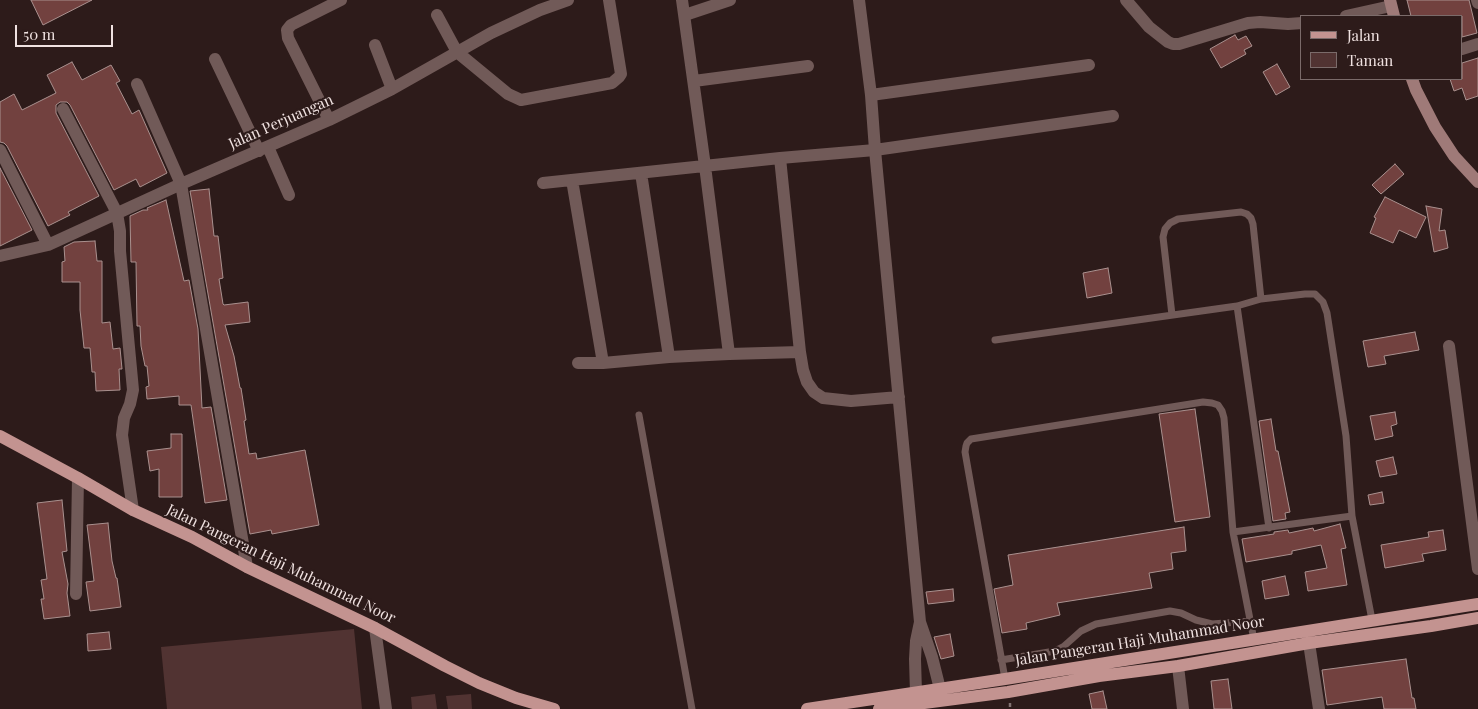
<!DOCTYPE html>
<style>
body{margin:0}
#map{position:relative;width:1478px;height:709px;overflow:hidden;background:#2d1b1a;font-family:"Playfair Display",serif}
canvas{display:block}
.legend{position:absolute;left:1300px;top:15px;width:162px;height:65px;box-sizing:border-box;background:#2d1b1a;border:1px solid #7b6b6a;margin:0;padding:6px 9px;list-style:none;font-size:15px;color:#f0e2e1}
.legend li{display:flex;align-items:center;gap:10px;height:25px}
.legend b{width:25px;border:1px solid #7b6b6a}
.scale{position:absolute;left:15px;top:25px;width:98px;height:22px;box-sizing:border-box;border:2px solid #f0e2e1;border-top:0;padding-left:6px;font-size:15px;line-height:18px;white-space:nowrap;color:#f0e2e1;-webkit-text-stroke:4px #2d1b1a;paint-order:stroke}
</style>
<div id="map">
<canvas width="1478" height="709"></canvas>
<ul class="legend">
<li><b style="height:6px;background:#c39390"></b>Jalan</li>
<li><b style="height:14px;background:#513332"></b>Taman</li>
</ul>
<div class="scale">50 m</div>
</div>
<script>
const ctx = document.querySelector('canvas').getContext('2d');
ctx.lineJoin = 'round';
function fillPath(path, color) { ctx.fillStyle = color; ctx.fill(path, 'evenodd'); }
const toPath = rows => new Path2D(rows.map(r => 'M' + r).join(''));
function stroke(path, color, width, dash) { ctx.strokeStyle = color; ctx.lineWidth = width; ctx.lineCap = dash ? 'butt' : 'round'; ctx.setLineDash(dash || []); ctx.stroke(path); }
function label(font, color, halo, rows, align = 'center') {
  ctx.font = font + ' "Playfair Display",serif'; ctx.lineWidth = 4.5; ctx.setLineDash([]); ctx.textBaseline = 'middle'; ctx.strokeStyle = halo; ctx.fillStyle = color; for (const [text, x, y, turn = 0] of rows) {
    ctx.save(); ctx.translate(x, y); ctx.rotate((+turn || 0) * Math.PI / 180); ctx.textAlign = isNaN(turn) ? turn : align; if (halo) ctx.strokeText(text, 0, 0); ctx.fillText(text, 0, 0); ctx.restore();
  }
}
const green = toPath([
 [354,629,362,709,167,709,161,647],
 [435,694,437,709,412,709,411,697],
 [471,694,472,709,448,709,446,696]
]);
const building = toPath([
 [31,0,92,0,43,25,31,0],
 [1407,0,1469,0,1477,33,1462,37,1462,16,1411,16,1407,0],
 [1235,35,1238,40,1246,36,1252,46,1244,50,1246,54,1221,68,1210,49,1235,35],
 [1478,58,1478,96,1466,100,1462,88,1454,91,1450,79,1462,79,1462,63,1478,58],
 [72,62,82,80,111,65,120,81,116,83,132,114,139,110,167,173,140,187,136,179,114,190,70,105,67,102,60,102,56,105,56,113,99,196,68,212,70,215,48,226,7,146,4,143,0,142,0,102,14,94,22,110,56,93,47,75,72,62],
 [1277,64,1290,87,1276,95,1263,72,1277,64],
 [1395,164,1404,174,1381,194,1372,185,1395,164],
 [0,168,32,230,0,246,0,168],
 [209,189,214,236,218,236,223,278,219,279,223,304,224,305,248,302,250,322,225,325,234,356,240,388,241,388,246,420,244,421,249,454,256,453,257,459,305,450,319,525,272,534,271,530,250,534,190,191,209,189],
 [1385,197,1426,217,1416,238,1399,230,1393,243,1370,233,1376,218,1374,217,1385,197],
 [166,200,184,281,189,280,198,329,202,408,211,407,227,500,205,503,191,405,179,405,179,396,147,399,146,387,149,386,147,366,145,366,141,346,140,326,137,326,136,262,131,262,130,216,143,210,148,210,147,208,166,200],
 [1426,206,1442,209,1439,231,1445,230,1448,248,1434,252,1426,206],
 [95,241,97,261,102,261,102,323,110,322,113,349,120,348,122,369,119,369,120,390,96,391,95,372,92,372,90,348,84,348,80,310,80,282,62,282,62,262,65,261,64,247,74,242,95,241],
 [1108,268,1112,293,1087,298,1083,273,1108,268],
 [1415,332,1419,350,1384,356,1386,364,1368,367,1363,341,1415,332],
 [1195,409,1210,517,1175,522,1159,414,1195,409],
 [1395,412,1397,424,1391,426,1393,436,1375,440,1370,416,1395,412],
 [1271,419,1276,451,1278,451,1290,512,1285,513,1286,519,1273,521,1259,421,1271,419],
 [171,434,182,434,182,497,159,497,159,469,150,471,147,451,171,448,171,434],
 [1393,457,1397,474,1380,477,1376,461,1393,457],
 [1382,492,1384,503,1370,505,1368,495,1382,492],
 [62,500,67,551,62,552,68,584,67,593,70,616,44,619,41,599,44,599,41,580,47,579,37,503,62,500],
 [108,523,112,561,116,578,117,578,121,607,90,611,86,582,94,581,87,525,108,523],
 [1340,524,1346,548,1341,549,1347,585,1308,591,1305,572,1327,568,1321,545,1292,551,1292,554,1246,562,1242,539,1274,534,1274,532,1288,530,1289,533,1313,528,1314,531,1340,524],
 [1184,527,1186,551,1171,553,1173,569,1149,573,1152,588,1057,603,1060,615,1026,623,1027,629,1002,633,994,589,1013,585,1008,555,1184,527],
 [1443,530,1446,550,1422,554,1424,561,1385,568,1381,545,1429,537,1428,532,1443,530],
 [1285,576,1289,595,1265,599,1262,581,1285,576],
 [953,589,954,601,928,604,926,592,953,589],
 [109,632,111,649,88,651,87,634,109,632],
 [950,634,954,656,941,659,934,637,950,634],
 [1406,659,1412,698,1414,698,1416,709,1384,709,1382,697,1327,705,1322,670,1406,659],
 [1228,679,1232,709,1214,709,1211,681,1228,679],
 [1103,691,1107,709,1092,709,1089,694,1103,691]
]);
const path = toPath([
 [1010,703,1010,709]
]);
const lane = toPath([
 [1237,306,1269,528],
 [1172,315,1163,237,1165,229,1170,223,1178,219,1241,212,1247,214,1251,218,1253,224,1261,299],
 [995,340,1237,306,1261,299,1305,294,1315,294,1323,302,1327,313,1346,436,1352,516,1372,620],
 [639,415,692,709],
 [1233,532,1352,516],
 [1001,660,1055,651,1063,647,1081,631,1096,624,1170,611,1181,613,1196,620,1212,624,1251,621],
 [1005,679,965,452,966,446,967,443,971,439,1090,420,1203,402,1212,403,1218,405,1222,411,1224,418,1233,532,1254,640]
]);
const street = toPath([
 [682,0,705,166,729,354],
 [859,0,871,95,875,150,920,622,916,641,915,659,916,693],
 [1126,0,1149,27,1168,42,1173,44,1179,44,1248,23,1260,22,1288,24,1302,23],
 [1477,0,1478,3],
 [437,15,457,52,508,94,521,100,612,83,619,77,621,74,609,0],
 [685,15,730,0],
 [1346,16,1391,6],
 [375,45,392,89],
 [1462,49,1478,44],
 [215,59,259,151],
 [694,81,808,66],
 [137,84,181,184,247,567],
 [871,95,1089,65],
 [63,109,117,213,120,231,120,251,133,390,130,404,124,418,122,435,133,510],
 [329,120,288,38,287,30,291,25,341,0],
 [268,147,289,195],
 [0,150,48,245],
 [780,158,800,352,803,370,807,382,814,392,823,398,851,401,899,397],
 [641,173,669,357],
 [572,180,603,363],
 [543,183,780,158,875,150,1113,116],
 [0,256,48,245,181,184,329,120,392,89,491,33,540,10,568,0],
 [1449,346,1478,569],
 [578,363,603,363,669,357,729,354,800,352],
 [76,594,78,478],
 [920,622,932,657,940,689],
 [375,628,386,709],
 [1309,643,1319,709],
 [1178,666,1183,709]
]);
const secondary = toPath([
 [1390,0,1394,16],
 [1412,79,1416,90,1435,127,1454,156,1478,182]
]);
const primary = toPath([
 [0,436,78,478,133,510,192,537,247,567,375,628,445,666,479,683,516,698,554,709],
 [807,709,1005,679,1478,604],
 [879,709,1008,692,1099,676,1178,666,1309,643,1431,626,1478,618]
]);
const streetNames = [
 ["Jalan Perjuangan",281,122,-24],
 ["Jalan Pangeran Haji Muhammad Noor",281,564,26],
 ["Jalan Pangeran Haji Muhammad Noor",1140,641,-9]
];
fillPath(green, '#513332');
fillPath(building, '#72413f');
stroke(building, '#aa918f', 1);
stroke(path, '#837372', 2.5, [4, 2.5]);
stroke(lane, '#715a58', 7);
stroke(street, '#715a58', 12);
stroke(secondary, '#9f7a78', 12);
stroke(primary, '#c39390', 12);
label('15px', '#f0e2e1', '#2d1b1a', streetNames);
</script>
